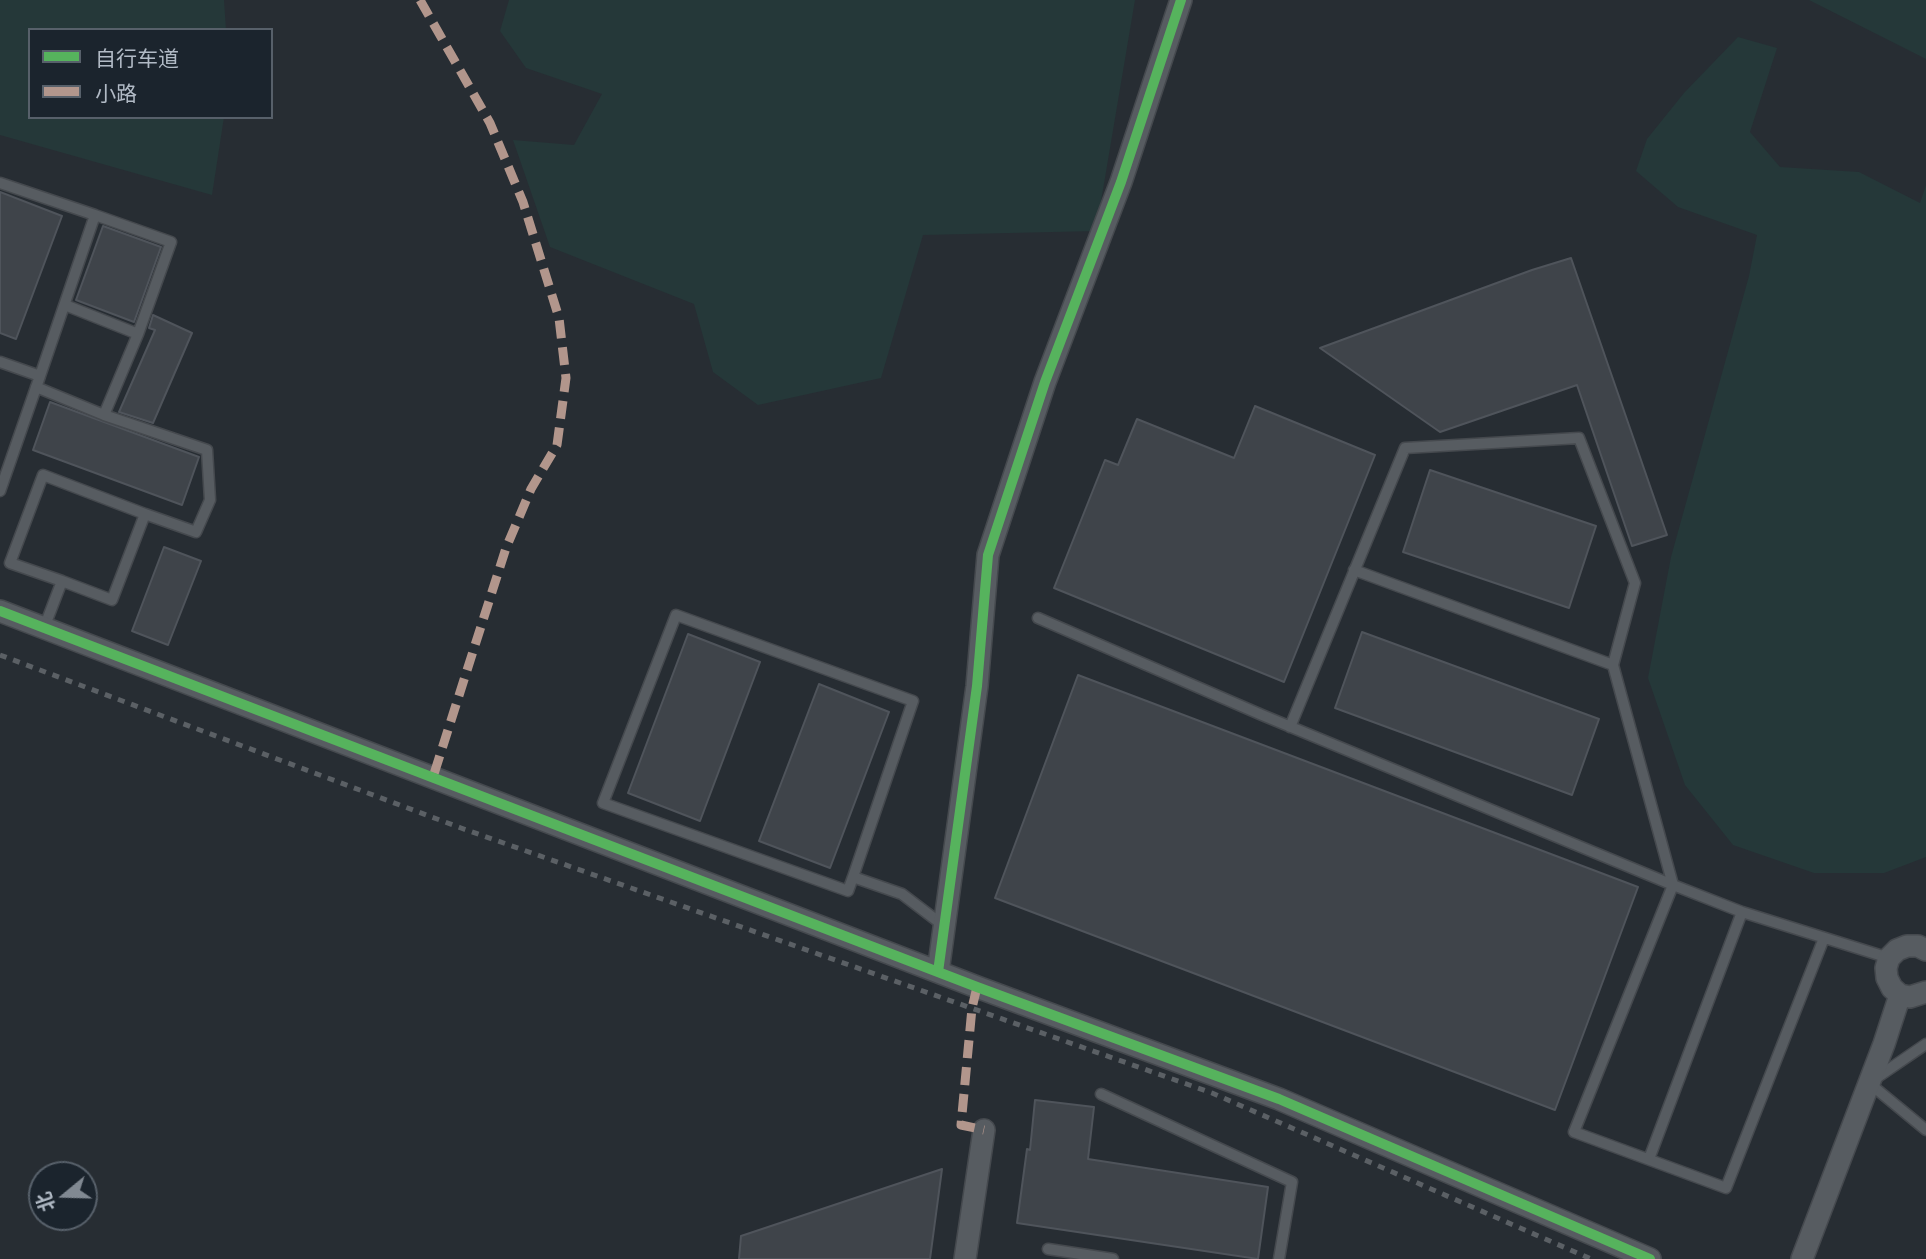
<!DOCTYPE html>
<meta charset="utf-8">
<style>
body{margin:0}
#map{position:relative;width:1926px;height:1259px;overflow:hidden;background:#272d33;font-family:"Noto Sans","Noto Sans SC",sans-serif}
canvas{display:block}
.legend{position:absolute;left:28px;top:28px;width:245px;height:91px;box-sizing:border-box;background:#1b242d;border:2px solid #57606a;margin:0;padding:9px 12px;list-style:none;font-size:21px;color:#b1bac5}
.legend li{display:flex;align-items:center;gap:14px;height:35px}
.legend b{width:35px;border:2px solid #57606a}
.north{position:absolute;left:28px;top:1161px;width:70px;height:70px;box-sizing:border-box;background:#1b242d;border:2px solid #57606a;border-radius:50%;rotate:251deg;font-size:19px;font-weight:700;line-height:28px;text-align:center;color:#b1bac5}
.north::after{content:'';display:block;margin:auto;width:24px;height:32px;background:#818992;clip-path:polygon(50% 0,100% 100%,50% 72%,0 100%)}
</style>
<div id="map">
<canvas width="1926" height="1259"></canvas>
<ul class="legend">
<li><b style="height:9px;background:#56b35d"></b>自行车道</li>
<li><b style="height:9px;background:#b2968c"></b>小路</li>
</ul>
<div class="north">北</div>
</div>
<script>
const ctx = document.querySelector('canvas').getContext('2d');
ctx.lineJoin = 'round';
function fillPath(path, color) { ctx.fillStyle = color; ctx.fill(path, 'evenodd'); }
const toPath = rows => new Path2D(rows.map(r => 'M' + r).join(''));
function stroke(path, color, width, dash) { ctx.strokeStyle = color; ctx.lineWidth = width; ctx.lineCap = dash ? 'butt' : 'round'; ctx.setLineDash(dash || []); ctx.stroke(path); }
const green = toPath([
 [0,0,224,0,226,30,30,30,30,117,224,117,212,195,0,135],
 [509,0,1135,0,1096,231,923,235,881,378,758,405,713,372,694,304,550,247,513,140,574,145,602,94,526,68,500,31],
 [1809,0,1926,0,1926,59],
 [1738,37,1777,48,1750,132,1780,167,1859,172,1920,203,1926,185,1926,857,1884,873,1814,873,1733,845,1685,785,1648,678,1671,557,1749,276,1757,235,1678,207,1636,171,1647,139,1684,93]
]);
const building = toPath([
 [0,192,62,216,16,339,0,333,0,192],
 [103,226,161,247,134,322,76,300,103,226],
 [1571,258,1667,535,1632,546,1577,385,1440,432,1320,348,1532,270,1571,258],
 [153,315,192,333,153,423,119,412,155,330,149,328,153,315],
 [50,402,199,457,182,505,33,450,50,402],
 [1255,406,1375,455,1284,682,1054,588,1105,460,1118,465,1137,419,1234,458,1255,406],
 [1430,470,1596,526,1569,608,1403,552,1430,470],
 [164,547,201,561,168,645,132,631,164,547],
 [1362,632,1599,719,1572,795,1335,708,1362,632],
 [688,634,760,662,700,821,628,793,688,634],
 [1078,675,1638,887,1555,1110,995,898,1078,675],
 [819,684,889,712,830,868,759,841,819,684],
 [1035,1100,1094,1107,1088,1159,1268,1187,1258,1259,1017,1223,1027,1149,1030,1150,1035,1100],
 [942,1169,930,1259,739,1259,741,1236,942,1169]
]);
const service = toPath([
 [0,183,95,215,40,376],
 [95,215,171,242,138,334],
 [0,362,40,376,0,491],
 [36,387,104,415,138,334,65,305],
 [104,415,207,450,210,500,196,532,145,514],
 [1354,570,1613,665,1673,885,1574,1132,1726,1188,1824,938],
 [1038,618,1262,715,1673,885,1742,912,1889,958],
 [44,628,62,581,112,600,145,514,43,475,10,563,62,581],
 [1290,727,1405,448,1579,438,1635,583,1613,665],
 [853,877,848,891,603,803,676,615,913,701,853,877,902,894,944,926],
 [1926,1044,1869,1083,1926,1130],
 [1101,1094,1292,1182,1279,1259],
 [1649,1159,1742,912],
 [1048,1249,1113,1259]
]);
const minor = toPath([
 [0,611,977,987,1279,1099,1650,1259],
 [1926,950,1918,946,1907,946,1897,950,1889,958,1886,968,1887,978,1892,988,1900,995,1910,997,1926,992],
 [938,972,977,686,988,555,1045,382,1121,182,1181,0],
 [965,1259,984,1130],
 [1802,1259,1884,1044,1900,995]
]);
const rail = toPath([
 [0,655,461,828,1212,1093,1591,1259]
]);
const quiet = toPath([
 [420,0,490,123,523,202,559,318,566,378,557,445,531,489,506,548,433,777],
 [977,987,972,1008,961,1125,984,1130]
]);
const cycleway = toPath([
 [0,611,977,987,1279,1099,1650,1259],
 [938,972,977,686,988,555,1045,382,1121,182,1181,0]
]);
fillPath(green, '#253839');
fillPath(building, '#3f444a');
stroke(building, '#4f545b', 2);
stroke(service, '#45494e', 13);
stroke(minor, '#45494e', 24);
stroke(service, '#575c61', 10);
stroke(minor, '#575c61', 21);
stroke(rail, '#5b6065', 5, [7, 7]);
stroke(quiet, '#b2968c', 9, [18, 9]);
stroke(cycleway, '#56b35d', 10);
</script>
